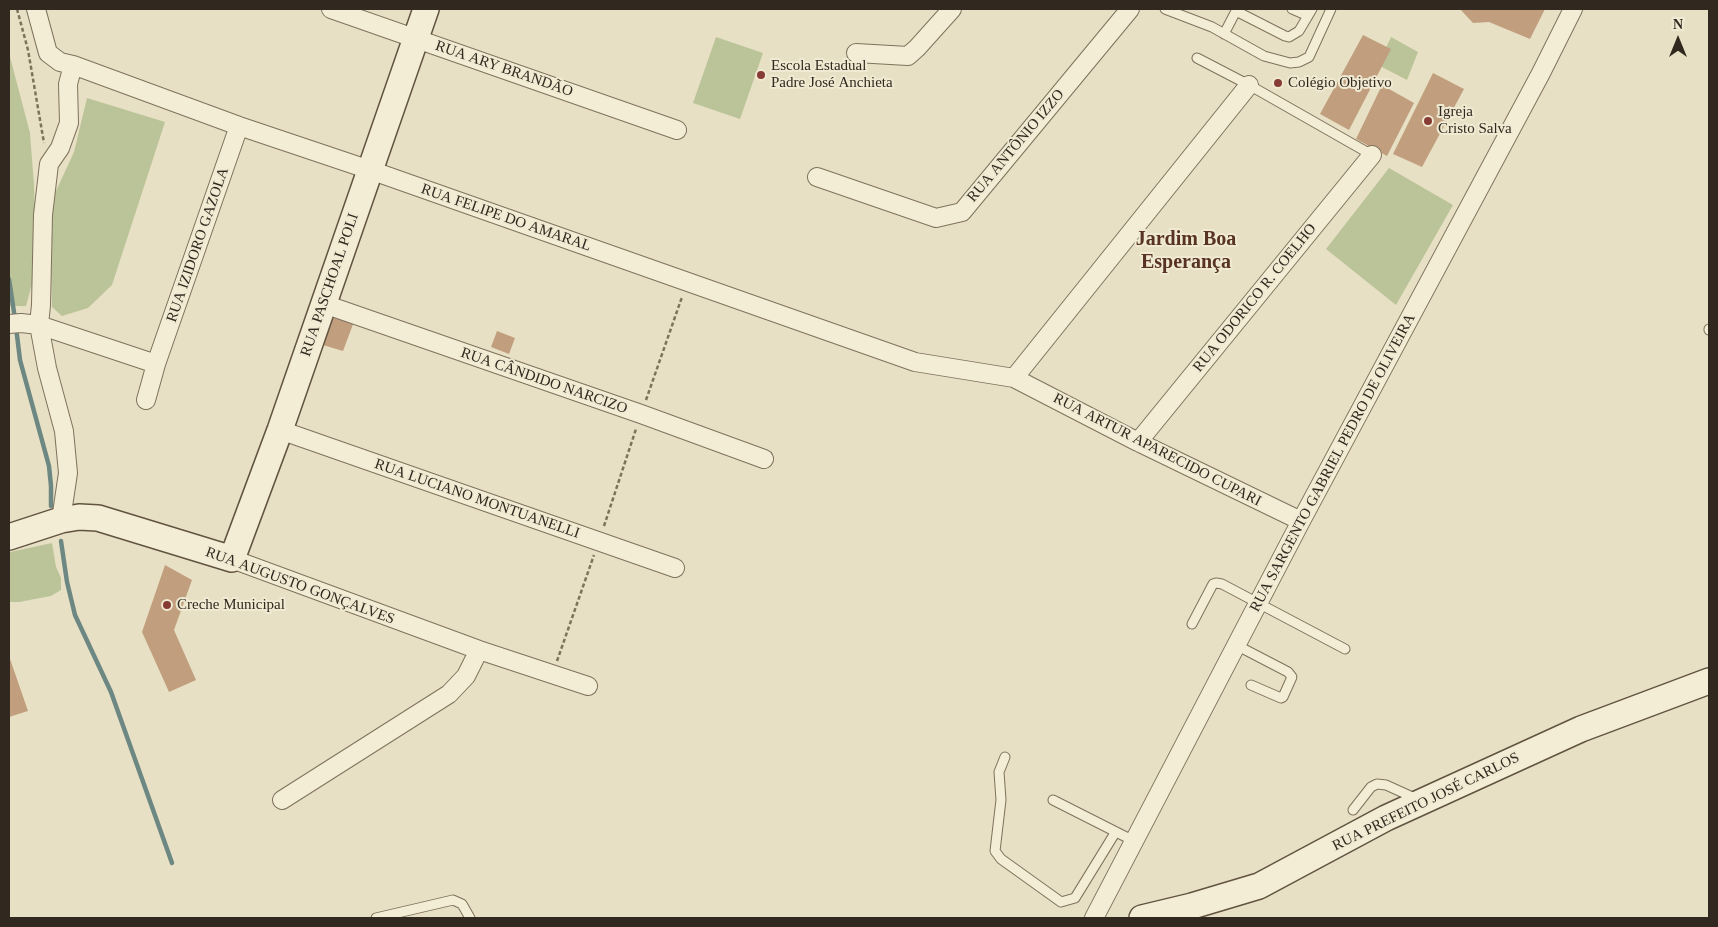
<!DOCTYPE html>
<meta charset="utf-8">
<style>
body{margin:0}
#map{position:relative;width:1718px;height:927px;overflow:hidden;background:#e7e0c4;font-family:"Times New Roman",serif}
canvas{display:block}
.frame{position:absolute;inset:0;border:10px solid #31291f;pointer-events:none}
.north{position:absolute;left:1653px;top:15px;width:50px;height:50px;-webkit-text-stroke:4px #f0ead2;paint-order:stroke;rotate:0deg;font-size:14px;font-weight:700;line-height:20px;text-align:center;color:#31291f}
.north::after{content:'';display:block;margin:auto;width:18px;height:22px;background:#31291f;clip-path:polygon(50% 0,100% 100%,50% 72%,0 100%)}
</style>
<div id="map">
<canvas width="1718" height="927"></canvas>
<div class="frame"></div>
<div class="north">N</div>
</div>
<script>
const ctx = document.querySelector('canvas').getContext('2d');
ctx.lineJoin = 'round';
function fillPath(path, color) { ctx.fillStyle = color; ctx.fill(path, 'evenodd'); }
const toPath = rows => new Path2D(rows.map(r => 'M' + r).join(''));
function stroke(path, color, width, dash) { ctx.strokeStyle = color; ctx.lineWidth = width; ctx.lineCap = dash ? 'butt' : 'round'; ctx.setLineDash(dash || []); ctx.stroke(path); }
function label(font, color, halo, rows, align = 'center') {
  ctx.font = font + ' "Times New Roman",serif'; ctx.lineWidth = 4; ctx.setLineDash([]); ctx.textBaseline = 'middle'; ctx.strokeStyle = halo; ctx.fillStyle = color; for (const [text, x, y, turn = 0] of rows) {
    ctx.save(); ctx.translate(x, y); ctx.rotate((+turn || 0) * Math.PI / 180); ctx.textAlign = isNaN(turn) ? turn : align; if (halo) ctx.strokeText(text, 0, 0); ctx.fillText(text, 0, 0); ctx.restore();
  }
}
const green = toPath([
 [716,37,763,53,740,119,693,103],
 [1391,37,1418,52,1407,80,1378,65],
 [9,53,30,133,34,185,36,269,26,306,9,306],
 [87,98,165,122,112,285,88,308,62,316,52,307,50,204,74,152],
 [1389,168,1453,205,1396,305,1326,249],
 [52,543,56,567,61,578,61,590,51,596,19,602,9,602,9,560,10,552]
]);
const stream = toPath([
 [9,279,15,319],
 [16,327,20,360,49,466,51,486,51,506],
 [61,541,67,582,75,615,111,692,172,863]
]);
const building = toPath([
 [1460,9,1545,9,1530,39,1489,22,1473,23],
 [1363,35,1391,49,1349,130,1320,114],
 [1433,73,1464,89,1422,167,1393,154],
 [1382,85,1414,103,1387,156,1356,139],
 [337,317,355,319,343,351,316,343,330,320],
 [497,331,515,338,509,354,491,347],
 [165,565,192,580,174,630,196,680,169,692,142,632],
 [9,656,28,711,9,717]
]);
const path = toPath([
 [17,9,28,50,44,143],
 [646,400,682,297],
 [604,526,636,429],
 [557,661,594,555]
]);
const lane = toPath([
 [1165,9,1212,27,1264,56,1290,63,1299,62,1309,57,1331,9],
 [1292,9,1308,16],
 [1236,11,1285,36,1289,37,1299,31,1312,9],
 [1224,34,1237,9],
 [1197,58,1249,85,1372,155],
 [1709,329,1709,330],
 [1192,624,1213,584,1216,583,1222,584,1345,649],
 [1236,645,1288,672,1292,677,1283,697,1281,698,1251,685],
 [1005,757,999,772,1001,800,995,851,1001,859,1061,902,1075,898,1115,833],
 [1053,800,1134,841],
 [1353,810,1371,787,1377,784,1386,785,1417,799],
 [376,918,453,900,462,904,470,918]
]);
const street = toPath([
 [36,9,48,53,60,62,73,65,239,126,370,170,915,362,1014,378,1138,442,1301,521],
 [331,9,677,130],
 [856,53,908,56,917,48,952,9],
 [817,177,936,218,962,212,1130,9],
 [324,304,641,414,764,459],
 [9,324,21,323,39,325,156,364],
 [1014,378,1249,85],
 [146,400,156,364,239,126],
 [280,430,675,568],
 [1138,442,1372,155],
 [61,520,68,473,64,431,47,368,39,325,41,305,43,215,49,164,60,148,69,123,68,84,73,65],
 [232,559,479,650,588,686],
 [282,800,449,694,466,676,479,650],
 [1094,918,1301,521,1541,73,1573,9]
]);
const secondary = toPath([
 [9,537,61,520,79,517,98,518,232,559,280,430,426,9],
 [1142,918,1192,906,1259,886,1386,818,1581,729,1709,681]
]);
const markers = [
 [761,75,5,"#863b35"],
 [1278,83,5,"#863b35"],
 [1428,121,5,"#863b35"],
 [167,605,5,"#863b35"]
];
const poiNames = [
 ["Escola Estadual",771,66],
 ["Padre José Anchieta",771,83],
 ["Colégio Objetivo",1288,83],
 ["Igreja",1438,112],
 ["Cristo Salva",1438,129],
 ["Creche Municipal",177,605]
];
const streetNames = [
 ["RUA ARY BRANDÃO",504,69,19],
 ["RUA ANTÔNIO IZZO",1016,146,-50],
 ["RUA FELIPE DO AMARAL",506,218,19],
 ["RUA IZIDORO GAZOLA",198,245,-71],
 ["RUA PASCHOAL POLI",330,285,-71],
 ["RUA ODORICO R. COELHO",1255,298,-51],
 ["RUA CÂNDIDO NARCIZO",544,381,19],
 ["RUA ARTUR APARECIDO CUPARI",1157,450,27],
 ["RUA SARGENTO GABRIEL PEDRO DE OLIVEIRA",1333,463,-62],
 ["RUA LUCIANO MONTUANELLI",477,499,19],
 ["RUA AUGUSTO GONÇALVES",300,586,20],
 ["RUA PREFEITO JOSÉ CARLOS",1426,802,-26]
];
const districtNames = [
 ["Jardim Boa",1186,240],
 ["Esperança",1186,263]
];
fillPath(green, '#bbc499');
stroke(stream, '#6d8883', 4.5);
fillPath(building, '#c19f7e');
stroke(lane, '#7f725d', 11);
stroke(street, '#7f725d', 20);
stroke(secondary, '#615340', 28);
stroke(path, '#7f725d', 2.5, [4, 2.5]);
stroke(lane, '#f3edd6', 9);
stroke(street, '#f3edd6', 18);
stroke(secondary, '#f3edd6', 25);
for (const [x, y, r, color] of markers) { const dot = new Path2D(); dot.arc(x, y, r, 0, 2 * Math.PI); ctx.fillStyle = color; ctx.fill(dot); stroke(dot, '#f0ead2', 2); }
label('15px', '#31291f', '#f0ead2', poiNames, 'left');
label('15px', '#31291f', '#f0ead2', streetNames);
label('bold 20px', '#583324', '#f0ead2', districtNames);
</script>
